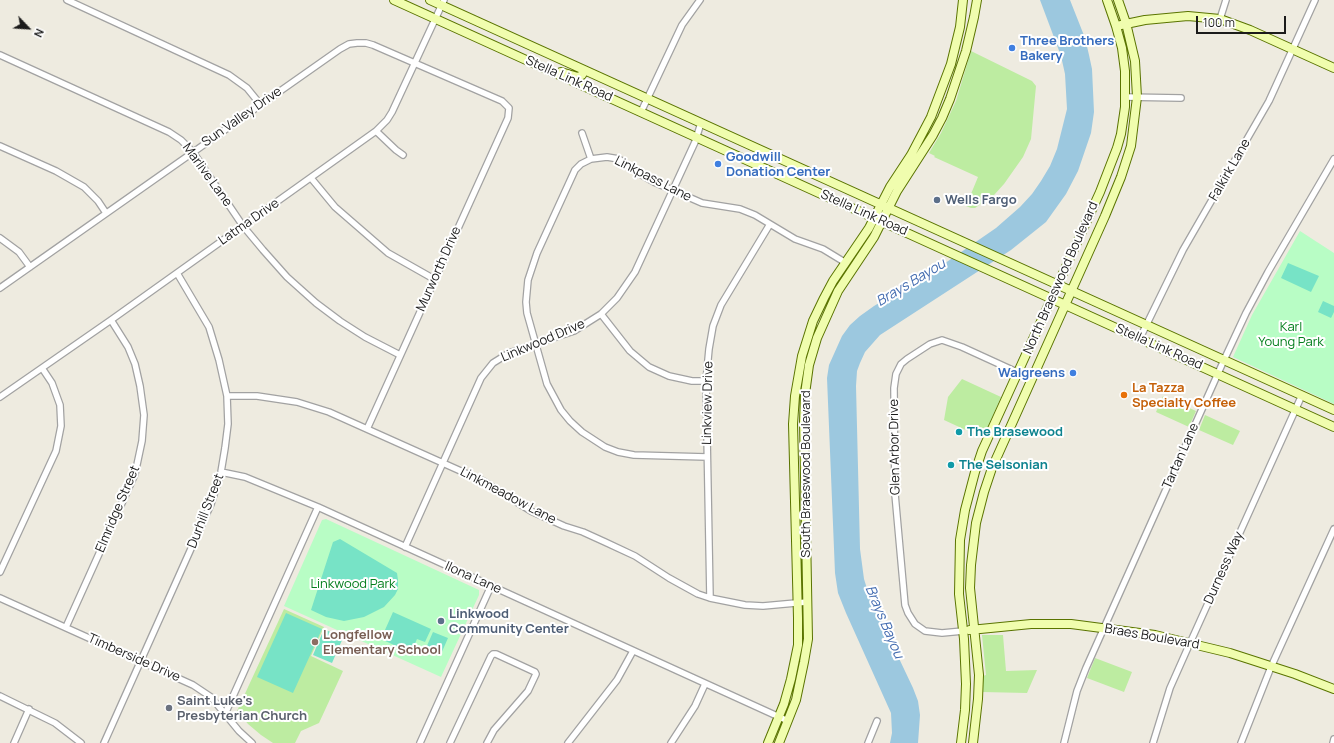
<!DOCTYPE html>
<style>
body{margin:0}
#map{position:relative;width:1334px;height:743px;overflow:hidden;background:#eeebe0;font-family:Manrope,sans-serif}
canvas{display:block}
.north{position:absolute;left:8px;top:8px;width:40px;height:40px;-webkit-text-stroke:3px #fff;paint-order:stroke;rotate:115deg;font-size:11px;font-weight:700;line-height:16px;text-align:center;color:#1b1b1b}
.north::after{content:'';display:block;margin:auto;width:14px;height:18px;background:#1b1b1b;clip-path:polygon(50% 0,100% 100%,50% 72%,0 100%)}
.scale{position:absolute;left:1196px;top:16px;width:90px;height:18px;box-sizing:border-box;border:2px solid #1b1b1b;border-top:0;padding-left:5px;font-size:12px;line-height:14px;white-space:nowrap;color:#1b1b1b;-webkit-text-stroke:3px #fff;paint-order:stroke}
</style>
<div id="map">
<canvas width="1334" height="743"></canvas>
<div class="north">N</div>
<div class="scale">100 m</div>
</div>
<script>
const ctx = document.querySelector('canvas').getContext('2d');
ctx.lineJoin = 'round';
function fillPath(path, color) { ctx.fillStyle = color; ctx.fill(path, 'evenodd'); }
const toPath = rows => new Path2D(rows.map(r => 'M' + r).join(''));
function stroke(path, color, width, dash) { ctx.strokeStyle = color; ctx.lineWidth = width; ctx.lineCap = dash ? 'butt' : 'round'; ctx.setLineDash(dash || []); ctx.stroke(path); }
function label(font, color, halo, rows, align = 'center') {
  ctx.font = font + ' Manrope,sans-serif'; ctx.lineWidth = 4; ctx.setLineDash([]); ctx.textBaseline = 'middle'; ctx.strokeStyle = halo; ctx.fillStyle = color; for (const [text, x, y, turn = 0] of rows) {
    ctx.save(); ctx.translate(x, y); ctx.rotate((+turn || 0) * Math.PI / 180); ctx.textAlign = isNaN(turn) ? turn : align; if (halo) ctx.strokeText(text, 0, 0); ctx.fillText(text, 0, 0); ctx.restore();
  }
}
const grass = toPath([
 [971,51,1032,81,1036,86,1031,139,1023,157,1004,184,994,195,975,208,971,208,966,206,978,177,934,157,935,156,929,153,941,133,956,101],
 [962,379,1001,397,983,438,944,420,948,397],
 [1163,396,1196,411,1189,427,1156,412],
 [1205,415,1240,431,1233,445,1199,430],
 [284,609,324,627,311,656,343,671,319,723,301,731,295,743,273,743,261,735,248,724,237,711],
 [982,635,1003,635,1006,671,1037,670,1027,693,982,692,983,676,986,675],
 [1095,658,1132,672,1124,692,1087,678]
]);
const park = toPath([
 [1300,231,1334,253,1334,404,1233,357,1252,315],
 [326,519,479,590,479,595,441,677,284,606,322,520]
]);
const pitch = toPath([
 [1288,263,1319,276,1311,292,1281,278],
 [1323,301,1334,306,1334,312,1331,318,1318,312],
 [340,539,397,573,398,580,398,589,395,595,384,607,364,617,344,621,326,617,311,610,333,542],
 [393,612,431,629,425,642,417,639,411,653,381,639],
 [286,613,322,629,293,693,257,677],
 [324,629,343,638,332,663,313,655],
 [433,632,448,638,441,654,426,648]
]);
const water = toPath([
 [1040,0,1070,0,1085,38,1089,55,1092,69,1094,112,1091,133,1078,171,1066,194,1046,222,1011,250,880,335,865,352,860,363,857,371,856,386,860,549,864,579,869,595,913,688,918,701,920,715,918,743,890,743,892,733,891,713,846,613,838,593,835,573,827,378,829,365,842,336,850,325,860,316,874,306,938,268,996,228,1020,207,1032,194,1041,181,1050,166,1057,149,1067,109,1065,74,1061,56]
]);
const street = toPath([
 [67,0,229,75,247,88,260,104],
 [1220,19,1226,0],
 [0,55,169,132,181,140,193,152,243,226,263,250,287,277,316,303,340,321,365,337,400,355],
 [1125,97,1181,98],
 [641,112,682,25,700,0],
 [376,131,396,150,403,155],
 [582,133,591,159],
 [0,146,56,171,84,187,98,201,106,213],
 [311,178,335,207,388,253,434,279],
 [0,238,19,252,30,267],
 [0,288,340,49,349,44,357,43,366,43,373,45,502,101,509,108,508,118,367,429],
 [601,314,630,351,649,367,669,376,692,381,706,381],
 [1140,338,1183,250,1269,101,1315,0],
 [227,396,257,396,297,402,329,412,483,481,531,511,564,526,583,532,605,542,635,556,669,578,698,594,710,598,745,605,763,606,807,602],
 [0,397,111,320,376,131,387,120,392,112,444,0],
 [707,457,634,455,618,452,605,447,582,432,570,421,561,410,547,384,527,313,526,302,528,280,537,253,575,170,581,164,591,159,607,157,619,159,638,173,654,182,702,203,740,209,755,215,795,239,823,249,846,263],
 [221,472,245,477,318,507,788,721],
 [405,547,481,378,493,363,509,353,574,331,601,314,617,298,635,272,695,142,701,123],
 [0,572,56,451,61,426,60,405,52,383,42,368],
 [0,598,193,685,211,697,239,731,252,743],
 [710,598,706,381,709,349,713,326,721,305,770,224],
 [66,627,135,474,142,441,144,415,140,386,135,364,128,347,111,320],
 [963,631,942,633,925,631,915,624,908,613,905,605,895,494,894,388,896,374,901,364,907,359,930,344,942,340,962,347,1032,379],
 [0,696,55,723,81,743],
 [225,714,318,507],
 [14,743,29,709],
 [104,743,211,504,221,472,225,448,228,424,227,396,219,360,209,327,177,273],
 [420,743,491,586],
 [450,743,491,656,493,654,496,654,535,672,536,674,528,691,494,730,487,743],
 [568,743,617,680,633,651],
 [671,743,695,706,705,684],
 [868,743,877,721],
 [1064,743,1077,691,1086,668,1224,360,1246,313,1268,272,1334,159],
 [1153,743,1170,688,1186,652,1302,395],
 [1241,743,1271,667,1334,529],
 [1333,743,1334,739]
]);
const secondary = toPath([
 [394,0,1334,427],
 [430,0,1334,410],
 [1121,25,1145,20,1188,16,1220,19,1250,30,1334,68],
 [561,72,578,77,582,75,584,70],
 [970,630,1031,624,1071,624,1155,635,1230,653,1295,674,1334,689],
 [768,743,784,704,791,679,798,645,798,618,793,424,795,396,802,356,813,321,824,298,833,281,869,228,890,187,911,155,931,117,951,64,960,27,963,0],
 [779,743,796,700,804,662,808,639,804,422,805,394,809,365,817,338,838,291,874,237,897,191,933,135,942,118,950,99,966,51,974,17,977,0],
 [961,743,965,710,966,684,964,639,959,594,960,540,965,510,975,472,982,451,1100,192,1117,148,1121,134,1125,107,1125,71,1122,48,1116,26,1107,0],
 [973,743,978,699,979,675,970,588,971,565,976,523,984,492,992,468,1105,216,1121,177,1131,146,1137,97,1135,61,1126,23,1118,0]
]);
const markers = [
 [1012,48,4,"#3f7fe0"],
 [718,164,4,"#3f7fe0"],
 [937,200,4,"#5c6f8a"],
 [1073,373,4,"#3f7fe0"],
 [1124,395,4,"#e8710a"],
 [959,432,4,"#0f9aa8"],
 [951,465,4,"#0f9aa8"],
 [441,621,4,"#5c6f8a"],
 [315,642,4,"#8d6e63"],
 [169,708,4,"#6b7280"]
];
const shopNames = [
 ["Three Brothers",1020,41],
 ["Bakery",1020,56],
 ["Goodwill",726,157],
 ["Donation Center",726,172],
 ["Walgreens",1065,373,"right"]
];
const streetNames = [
 ["Stella Link Road",569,79,24],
 ["Sun Valley Drive",242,117,-35],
 ["Falkirk Lane",1230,170,-60],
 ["Marlive Lane",207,175,54],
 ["Linkpass Lane",653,179,27],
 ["Stella Link Road",864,213,24],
 ["Latma Drive",249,222,-35],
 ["Murworth Drive",439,269,-66],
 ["North Braeswood Boulevard",1061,278,-66],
 ["Linkwood Drive",543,341,-23],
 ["Stella Link Road",1159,347,24],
 ["Linkview Drive",708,403,-89],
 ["Glen Arbor Drive",895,447,-91],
 ["Tartan Lane",1181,456,-66],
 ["South Braeswood Boulevard",806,474,-90],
 ["Linkmeadow Lane",508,496,28],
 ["Elmridge Street",118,509,-67],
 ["Durhill Street",206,511,-69],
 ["Durness Way",1224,568,-66],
 ["Ilona Lane",473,578,24],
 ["Braes Boulevard",1152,637,10],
 ["Timberside Drive",134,658,24]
];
const serviceNames = [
 ["Wells Fargo",945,200],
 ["Linkwood",449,614],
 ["Community Center",449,629]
];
const parkNames = [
 ["Karl",1291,327],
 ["Young Park",1291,342],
 ["Linkwood Park",353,584]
];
const foodNames = [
 ["La Tazza",1132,388],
 ["Specialty Coffee",1132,403]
];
const cultureNames = [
 ["The Brasewood",967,432],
 ["The Selsonian",959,465]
];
const educationNames = [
 ["Longfellow",323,635],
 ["Elementary School",323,650]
];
const worshipNames = [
 ["Saint Luke's",177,701],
 ["Presbyterian Church",177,716]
];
const waterNames = [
 ["Brays Bayou",911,283,-31],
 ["Brays Bayou",884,622,67]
];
fillPath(grass, '#bdeca1');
fillPath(park, '#b8fdc5');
fillPath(pitch, '#77e3c6');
fillPath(water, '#9cc8df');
stroke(street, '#a2a2a2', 8);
stroke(secondary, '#5a7400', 10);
stroke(street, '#fff', 5.5);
stroke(secondary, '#f0fdae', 8);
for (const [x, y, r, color] of markers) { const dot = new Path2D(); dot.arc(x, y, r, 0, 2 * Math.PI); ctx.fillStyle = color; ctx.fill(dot); stroke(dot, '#fff', 1.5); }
label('bold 13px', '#366cbe', '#fff', shopNames, 'left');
label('13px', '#1b1b1b', '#fff', streetNames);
label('bold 13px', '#4e5e75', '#fff', serviceNames, 'left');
label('13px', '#047e1d', '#fff', parkNames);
label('bold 13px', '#c56008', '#fff', foodNames, 'left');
label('bold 13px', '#0d838f', '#fff', cultureNames, 'left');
label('bold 13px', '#785e54', '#fff', educationNames, 'left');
label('bold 13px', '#5b616d', '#fff', worshipNames, 'left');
label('italic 14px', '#436cb0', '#fff', waterNames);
</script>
